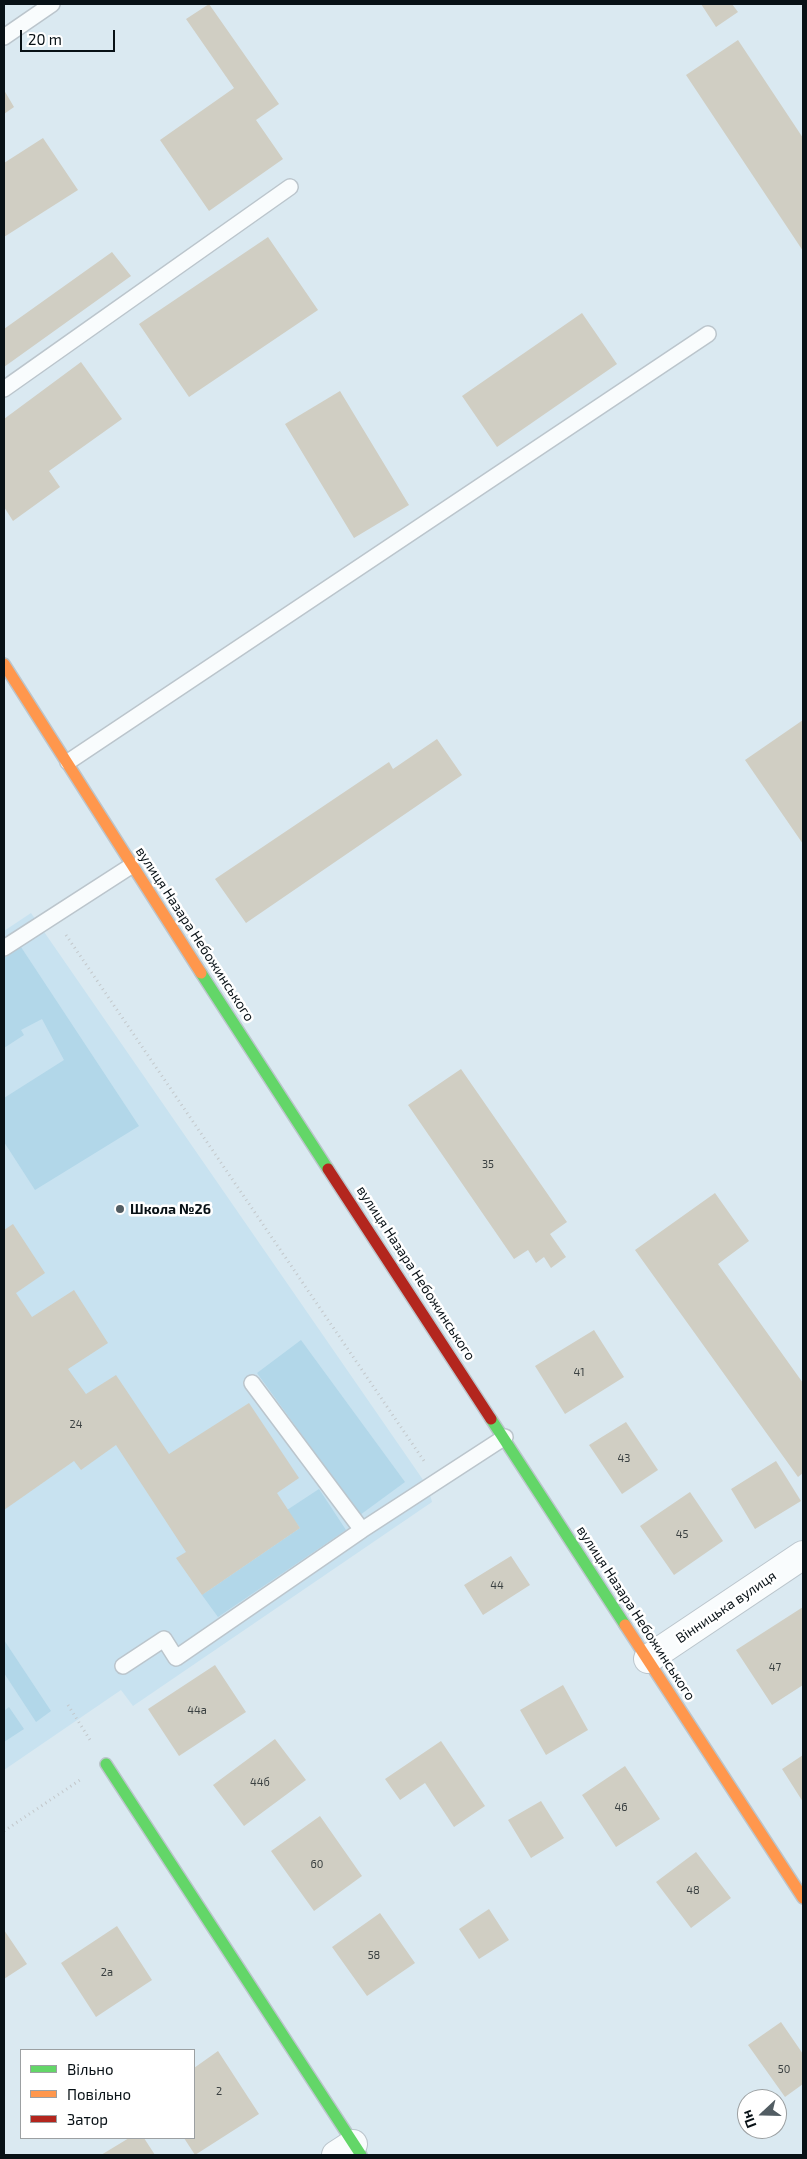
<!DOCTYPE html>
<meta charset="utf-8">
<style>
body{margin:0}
#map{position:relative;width:807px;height:2159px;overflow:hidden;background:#dae9f1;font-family:"Exo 2",sans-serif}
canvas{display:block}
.frame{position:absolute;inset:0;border:5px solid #081116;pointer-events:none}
.legend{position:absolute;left:20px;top:2049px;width:175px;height:90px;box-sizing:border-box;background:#fff;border:1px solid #9ca0a2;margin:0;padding:6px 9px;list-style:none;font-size:15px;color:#081116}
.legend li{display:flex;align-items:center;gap:10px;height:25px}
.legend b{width:25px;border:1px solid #9ca0a2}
.north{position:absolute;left:737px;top:2089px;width:50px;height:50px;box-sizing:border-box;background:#fff;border:1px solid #9ca0a2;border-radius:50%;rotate:249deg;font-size:14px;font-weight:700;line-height:20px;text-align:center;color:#081116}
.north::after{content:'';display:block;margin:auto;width:18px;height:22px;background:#525d63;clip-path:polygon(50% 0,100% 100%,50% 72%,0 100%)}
.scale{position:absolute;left:20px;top:30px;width:95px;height:22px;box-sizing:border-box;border:2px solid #081116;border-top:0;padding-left:6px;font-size:15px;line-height:18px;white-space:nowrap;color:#081116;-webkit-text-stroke:4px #fff;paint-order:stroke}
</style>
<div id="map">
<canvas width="807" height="2159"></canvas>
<div class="frame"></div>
<ul class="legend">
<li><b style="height:6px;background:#63d668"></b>Вільно</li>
<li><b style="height:6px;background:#ff974d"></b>Повільно</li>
<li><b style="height:6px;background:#b3261e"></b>Затор</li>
</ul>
<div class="north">Пн</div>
<div class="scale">20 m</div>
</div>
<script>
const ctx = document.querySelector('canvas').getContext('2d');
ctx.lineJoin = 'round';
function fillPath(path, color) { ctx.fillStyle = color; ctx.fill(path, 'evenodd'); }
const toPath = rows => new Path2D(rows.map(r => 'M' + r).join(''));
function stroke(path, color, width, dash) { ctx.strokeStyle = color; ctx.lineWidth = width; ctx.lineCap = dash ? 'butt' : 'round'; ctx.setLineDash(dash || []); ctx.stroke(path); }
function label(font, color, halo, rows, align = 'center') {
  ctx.font = font + ' "Exo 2",sans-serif'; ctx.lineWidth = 5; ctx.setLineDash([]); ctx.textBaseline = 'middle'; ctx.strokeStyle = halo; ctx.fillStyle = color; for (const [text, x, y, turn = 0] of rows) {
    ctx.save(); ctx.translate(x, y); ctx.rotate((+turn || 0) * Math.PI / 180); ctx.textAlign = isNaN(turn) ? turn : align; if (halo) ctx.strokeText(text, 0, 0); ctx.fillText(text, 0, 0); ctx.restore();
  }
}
const built = toPath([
 [31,913,428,1487,432,1502,133,1706,121,1690,4,1770,4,931]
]);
const green = toPath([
 [21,947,139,1126,35,1190,4,1142,4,1098,64,1060,42,1019,21,1030,24,1035,4,1048,4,958],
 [301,1340,405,1482,360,1515,257,1373],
 [319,1489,346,1530,218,1617,202,1595,300,1528,287,1510],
 [4,1640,51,1711,36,1722,4,1673],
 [9,1707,24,1729,4,1742,4,1711]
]);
const building = toPath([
 [209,4,279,104,256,120,283,159,209,211,160,140,234,88,186,19],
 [701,4,732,4,738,12,716,27],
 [738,40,803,138,803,251,686,75],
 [4,90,14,107,4,114],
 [43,138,78,190,4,237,4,163],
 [268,237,318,310,189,397,139,324],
 [112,252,131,276,4,367,4,329],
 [582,313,617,364,497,447,462,396],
 [81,362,122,419,49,471,60,487,13,521,4,507,4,419],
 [340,391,409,505,354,538,285,424],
 [803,720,803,844,745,760],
 [437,739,462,775,246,923,215,879,389,762,393,769],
 [461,1069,567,1222,550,1234,566,1257,551,1268,544,1257,536,1263,528,1250,514,1259,408,1105],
 [715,1193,749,1241,718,1264,803,1383,803,1473,798,1477,635,1250],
 [13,1224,45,1273,16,1293,32,1317,74,1290,108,1343,68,1369,86,1394,116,1375,169,1454,249,1403,299,1478,277,1493,300,1528,202,1595,176,1558,186,1552,116,1445,81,1470,74,1461,4,1510,4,1230],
 [594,1330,624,1377,565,1414,535,1366],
 [626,1422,658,1470,622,1494,589,1445],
 [776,1461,801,1501,755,1529,731,1489],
 [690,1492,723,1541,674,1575,640,1526],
 [511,1556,530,1585,483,1615,464,1585],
 [803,1607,803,1685,772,1705,736,1650],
 [215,1665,246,1712,179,1756,148,1709],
 [563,1685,588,1730,546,1755,520,1710],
 [275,1739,306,1780,244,1826,213,1785],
 [441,1741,485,1806,454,1827,425,1783,400,1800,385,1779],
 [803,1755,803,1802,782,1769],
 [625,1766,660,1819,616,1847,582,1795],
 [541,1801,564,1838,531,1858,508,1820],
 [320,1816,362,1876,314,1911,271,1851],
 [696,1852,731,1898,691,1928,656,1882],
 [489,1909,509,1940,479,1959,459,1929],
 [380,1913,415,1963,367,1996,332,1947],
 [117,1926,152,1980,96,2017,61,1963],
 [4,1930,27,1964,4,1979],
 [781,2022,803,2054,803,2084,785,2097,748,2045],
 [218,2051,259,2114,195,2155,184,2138,194,2138,194,2068],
 [129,2138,144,2138,155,2155,101,2155]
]);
const path = toPath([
 [66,935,424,1461],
 [68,1705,90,1740],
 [4,1831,80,1780]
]);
const lane = toPath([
 [4,37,52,4],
 [4,389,290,187],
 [68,762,708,334],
 [4,948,131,866],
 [252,1383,362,1530],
 [123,1666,164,1639,176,1658,362,1530,505,1437]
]);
const street = toPath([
 [648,1659,803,1555],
 [336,2155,353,2144]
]);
const fast = toPath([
 [201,973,328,1169],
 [491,1419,625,1625],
 [106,1764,361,2155]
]);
const slow = toPath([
 [4,664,201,973],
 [625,1625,803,1898]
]);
const jam = toPath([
 [328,1169,491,1419]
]);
const markers = [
 [120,1209,5,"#525d63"]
];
const numberNames = [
 ["35",488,1164],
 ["41",579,1372],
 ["24",76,1424],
 ["43",624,1458],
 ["45",682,1534],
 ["44",497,1585],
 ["47",775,1667],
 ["44а",197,1710],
 ["44б",260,1782],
 ["46",621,1807],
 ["60",317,1864],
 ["48",693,1890],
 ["58",374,1955],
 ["2а",107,1972],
 ["50",784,2069],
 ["2",219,2091]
];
const streetNames = [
 ["вулиця Назара Небожинського",195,934,57],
 ["вулиця Назара Небожинського",416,1273,57],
 ["Вінницька вулиця",726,1607,-34],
 ["вулиця Назара Небожинського",636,1613,57]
];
const poiNames = [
 ["Школа №26",130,1209]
];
fillPath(built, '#c8e2f0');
fillPath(green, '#b2d7e9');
fillPath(building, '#d0cec3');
stroke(lane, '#bbc5cc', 18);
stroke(street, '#bbc5cc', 30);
stroke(fast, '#bbc5cc', 14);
stroke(slow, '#bbc5cc', 14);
stroke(jam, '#bbc5cc', 14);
stroke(path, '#c3c8cb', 3, [1, 4]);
stroke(lane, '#f9fcfd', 15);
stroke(street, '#f9fcfd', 28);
stroke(fast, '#63d668', 11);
stroke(slow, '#ff974d', 11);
stroke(jam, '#b3261e', 11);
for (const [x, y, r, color] of markers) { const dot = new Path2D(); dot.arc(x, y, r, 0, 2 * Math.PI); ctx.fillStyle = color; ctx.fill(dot); stroke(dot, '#fff', 2); }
label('11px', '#3a4041', null, numberNames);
label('14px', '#081116', '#fff', streetNames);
label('bold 14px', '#081116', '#fff', poiNames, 'left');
</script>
